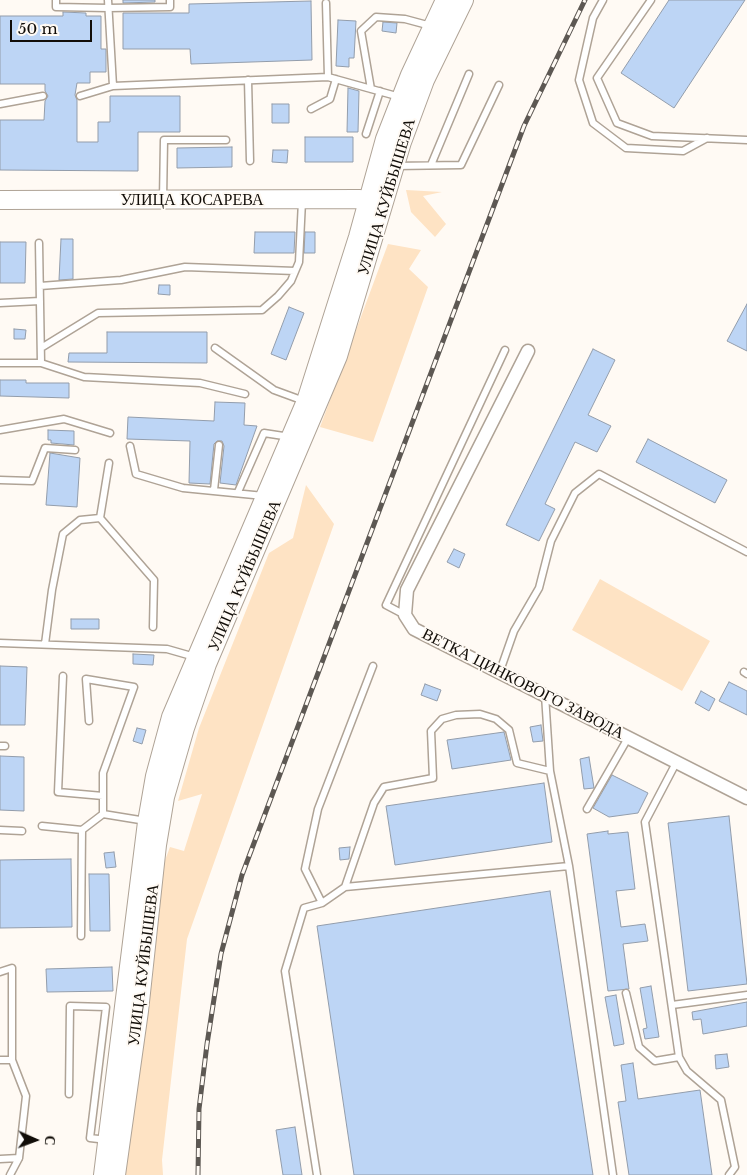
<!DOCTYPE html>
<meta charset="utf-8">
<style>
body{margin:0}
#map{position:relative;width:747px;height:1175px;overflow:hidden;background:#fffaf4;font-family:"Libre Baskerville",serif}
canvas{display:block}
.north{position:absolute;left:10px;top:1115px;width:50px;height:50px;-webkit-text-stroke:4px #fffaf4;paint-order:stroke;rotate:92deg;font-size:14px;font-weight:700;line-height:20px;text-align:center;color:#110d08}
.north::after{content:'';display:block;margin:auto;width:18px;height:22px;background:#110d08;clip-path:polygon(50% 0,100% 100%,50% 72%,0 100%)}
.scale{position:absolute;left:10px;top:20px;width:82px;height:22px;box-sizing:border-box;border:2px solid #110d08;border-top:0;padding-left:6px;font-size:15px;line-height:18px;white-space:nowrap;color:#110d08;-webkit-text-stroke:4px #fffaf4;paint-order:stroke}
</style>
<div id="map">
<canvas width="747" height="1175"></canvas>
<div class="north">С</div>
<div class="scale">50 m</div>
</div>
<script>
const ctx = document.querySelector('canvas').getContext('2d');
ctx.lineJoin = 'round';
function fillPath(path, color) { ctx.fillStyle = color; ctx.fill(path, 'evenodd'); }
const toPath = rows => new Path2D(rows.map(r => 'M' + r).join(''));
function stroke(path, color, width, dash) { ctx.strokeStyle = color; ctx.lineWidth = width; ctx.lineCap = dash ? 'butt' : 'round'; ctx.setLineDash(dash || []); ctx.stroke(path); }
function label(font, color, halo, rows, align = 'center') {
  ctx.font = font + ' "Libre Baskerville",serif'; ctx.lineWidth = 4; ctx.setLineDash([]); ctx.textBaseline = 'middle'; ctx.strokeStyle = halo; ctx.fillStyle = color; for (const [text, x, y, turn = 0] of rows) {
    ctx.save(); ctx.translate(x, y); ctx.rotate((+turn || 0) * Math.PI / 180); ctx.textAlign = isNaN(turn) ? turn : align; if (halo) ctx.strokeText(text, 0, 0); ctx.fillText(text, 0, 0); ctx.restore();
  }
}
const green = toPath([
 [406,190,442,192,423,196,446,224,435,237,411,212],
 [388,244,421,250,409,269,428,287,373,442,320,427],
 [306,485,334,524,187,939,162,1160,163,1175,123,1175,153,974,156,884,170,847,184,851,202,794,178,801,199,728,269,553,293,538],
 [600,579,710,641,682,691,572,630]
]);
const building = toPath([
 [123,0,155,0,155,2,123,3,123,0],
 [669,0,745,0,674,108,621,73,669,0],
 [311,1,312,60,191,64,190,49,123,49,123,13,189,13,189,4,311,1],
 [63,12,86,13,86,16,101,16,101,49,106,49,106,72,90,72,90,83,77,83,75,95,77,100,77,142,98,142,98,122,110,122,110,96,180,96,180,132,138,132,138,171,0,170,0,120,44,120,45,101,48,96,45,91,45,84,0,84,0,16,63,16,63,12],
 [338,20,356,21,354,58,349,58,349,67,336,66,338,20],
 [383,22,397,23,396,33,382,31,383,22],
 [348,88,359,91,358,132,347,132,348,88],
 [272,104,289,104,289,123,272,123,272,104],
 [305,137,353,137,353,162,305,162,305,137],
 [232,147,232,167,177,168,177,148,232,147],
 [273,150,288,150,287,163,272,162,273,150],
 [255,232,295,232,294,253,254,253,255,232],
 [305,232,315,232,315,253,304,253,305,232],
 [61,239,73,239,73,279,59,280,61,239],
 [0,242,26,242,25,283,0,283,0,242],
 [159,285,170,285,170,295,158,294,159,285],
 [747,304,747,351,727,341,747,304],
 [289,307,304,313,286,360,271,354,289,307],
 [14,329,26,330,25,339,14,339,14,329],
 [107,332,207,332,207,363,68,362,69,353,107,353,107,332],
 [593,349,615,360,588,415,611,426,597,452,575,442,545,504,555,509,539,541,506,525,593,349],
 [0,380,26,380,26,383,69,383,69,398,0,396,0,380],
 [215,402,245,403,244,425,257,426,236,485,220,483,224,446,222,441,217,441,214,444,210,484,189,483,190,441,127,439,128,417,214,421,215,402],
 [48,430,74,431,74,445,51,443,51,440,48,440,48,430],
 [648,439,727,480,715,503,636,462,648,439],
 [50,453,80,458,77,507,46,505,50,453],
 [454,549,465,554,459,568,447,562,454,549],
 [71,619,99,619,99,629,71,629,71,619],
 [133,654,154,655,153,665,133,664,133,654],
 [0,666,27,667,25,725,0,725,0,666],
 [729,682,747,691,747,715,719,701,729,682],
 [425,684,441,690,437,701,421,695,425,684],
 [701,691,715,699,709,711,695,703,701,691],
 [541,725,543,741,533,742,530,727,541,725],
 [137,728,146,730,142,744,133,741,137,728],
 [504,732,511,760,452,769,447,740,504,732],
 [0,756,24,757,24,811,0,810,0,756],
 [589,757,594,788,584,789,580,759,589,757],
 [612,775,648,793,638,813,609,817,593,808,612,775],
 [544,783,552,842,395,865,386,806,544,783],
 [729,816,747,984,688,991,668,823,729,816],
 [608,831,608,834,628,832,635,889,616,891,621,927,645,924,648,941,623,944,629,989,608,991,587,834,608,831],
 [350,847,349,859,340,860,339,848,350,847],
 [114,852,116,867,106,868,104,853,114,852],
 [71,859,72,927,0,928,0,860,71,859],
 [89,874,109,874,110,931,90,931,89,874],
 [550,891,593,1175,354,1175,317,926,550,891],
 [112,967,113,991,47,992,46,969,112,967],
 [651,986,659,1037,645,1039,643,1029,647,1028,640,988,651,986],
 [616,995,624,1044,614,1046,605,997,616,995],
 [747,1002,747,1026,703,1034,701,1019,693,1020,692,1012,747,1002],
 [727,1054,729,1067,716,1069,715,1055,727,1054],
 [633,1063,638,1099,700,1090,712,1175,629,1175,618,1102,626,1101,621,1065,633,1063],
 [295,1127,302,1175,283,1175,276,1130,295,1127]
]);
const lane = toPath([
 [56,0,56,7,108,8,170,7,170,0],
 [108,0,113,86],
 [603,0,593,18,579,80,593,123,626,148,683,151,707,138],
 [651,0,597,78,617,123,652,136,747,140],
 [326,3,328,77],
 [248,80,250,161],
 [371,89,361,31,376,17,405,19,431,26],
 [80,96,113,86,328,77,400,97],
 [0,104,43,96],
 [311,109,330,99,336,79],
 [366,134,380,91],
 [431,165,469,74],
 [395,166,461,165,499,85],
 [163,200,164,140,226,140],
 [39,243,41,363],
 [40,286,121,280,185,267,295,271],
 [0,303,40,301],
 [41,348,98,313,262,310,278,296,291,281,299,262,302,201],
 [215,348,274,390,304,401],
 [0,363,41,363,84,377,200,383,245,394],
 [0,430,64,419,110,433],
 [130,446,136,474,183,488,264,496],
 [0,480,32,481,45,448,75,450],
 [214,490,219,445],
 [238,492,264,433,290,437],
 [100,518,109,463],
 [405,615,386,605,505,350],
 [0,643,167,649,195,657],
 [45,644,52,590,63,534,80,520,100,518,154,580,153,627],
 [500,671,514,631,539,588,551,541,575,493,599,474,747,552],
 [744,672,747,674],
 [63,676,58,792,103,796],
 [545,695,550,771,569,866,613,1175],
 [89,721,86,679,134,687,103,773,103,814],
 [0,746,5,746],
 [676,763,645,822,679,1057,687,1071,721,1100,735,1167,729,1175],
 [587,809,628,738],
 [42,826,82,830,103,814,146,821],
 [0,830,22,831],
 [345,887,569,866],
 [322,903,305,869,318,809,373,666],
 [81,936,82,830],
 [0,972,12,968,12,1060,26,1096,19,1158,0,1159],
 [626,993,639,1047,655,1061,679,1057],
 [672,1005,747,995],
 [0,1060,12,1060],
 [69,1094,70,1006,106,1007,90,1138,107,1140],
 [10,1175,19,1158],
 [317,1175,285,971,304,908,322,903,345,887,374,803,384,787,433,778,431,731,442,719,456,715,480,714,496,719,509,730,517,763,550,771]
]);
const street = toPath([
 [528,351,407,590,405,615,414,629,747,798]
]);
const secondary = toPath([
 [0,200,360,199,379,203],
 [103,1175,147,822,155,776,171,717,306,401,358,237,385,139,410,75,445,0],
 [116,1175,139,1011,157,845,165,797,185,728,207,664,338,356,402,142,425,80,464,0]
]);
const rail = toPath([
 [198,1175,199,1109,207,1044,221,954,242,875,524,126,585,0]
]);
const streetNames = [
 ["УЛИЦА КУЙБЫШЕВА",387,197,-73],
 ["УЛИЦА КОСАРЕВА",192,200],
 ["УЛИЦА КУЙБЫШЕВА",245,576,-67],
 ["ВЕТКА ЦИНКОВОГО ЗАВОДА",523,684,27],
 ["УЛИЦА КУЙБЫШЕВА",144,965,-83]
];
fillPath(green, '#fee3c4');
fillPath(building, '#bdd5f5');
stroke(building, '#939dab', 1);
stroke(lane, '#afa396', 9);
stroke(street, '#afa396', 15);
stroke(secondary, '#afa396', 20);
stroke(lane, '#fff', 6);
stroke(street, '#fff', 12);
stroke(secondary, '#fff', 18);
stroke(rail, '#5d5853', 5);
stroke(rail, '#fffaf4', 3, [9]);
label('16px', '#110d08', '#fffaf4', streetNames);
</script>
